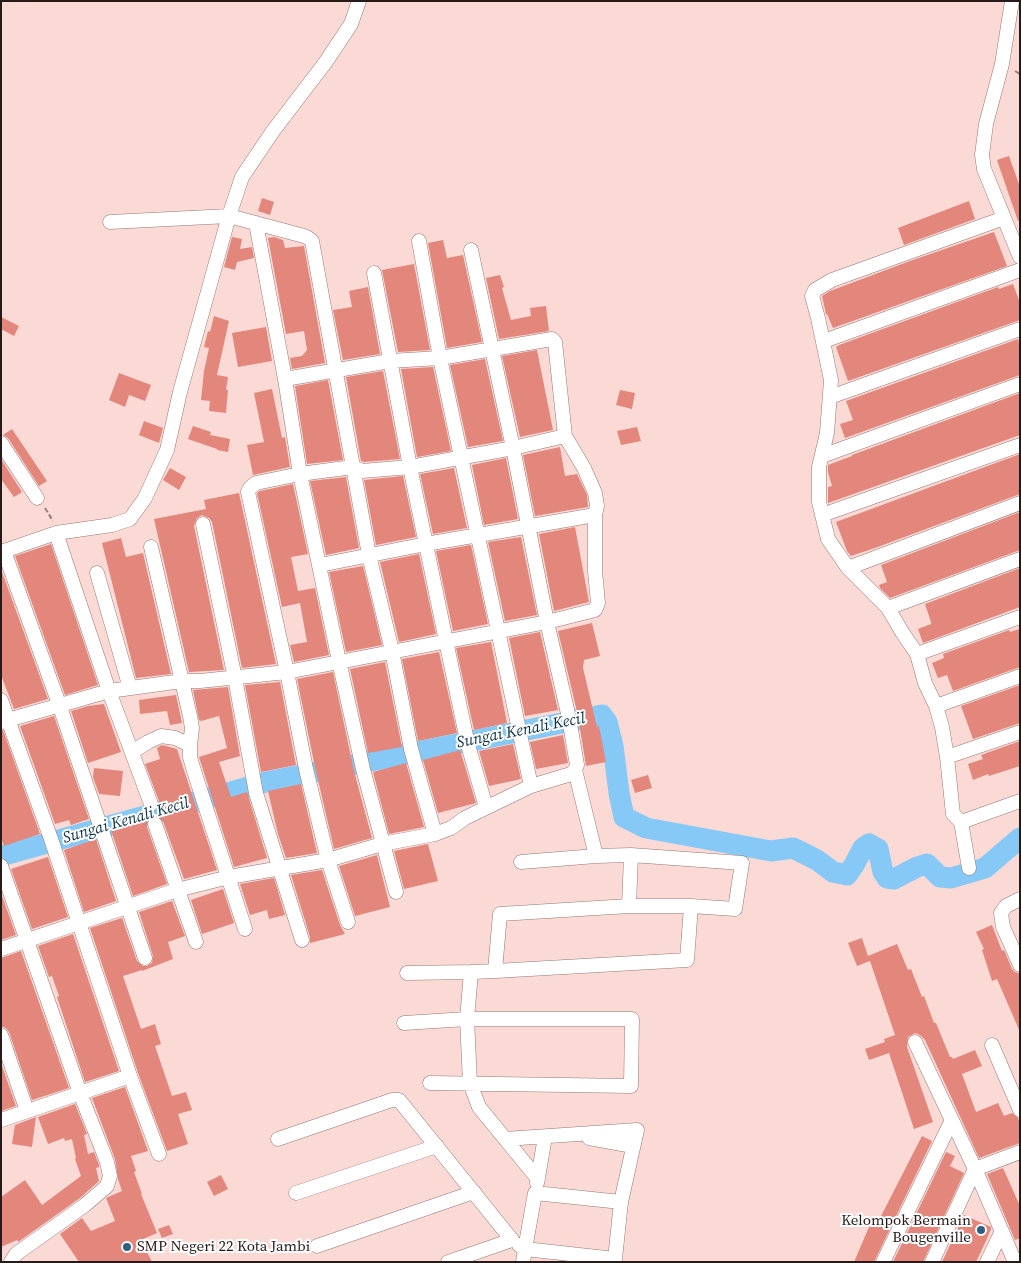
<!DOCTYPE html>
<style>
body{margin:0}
#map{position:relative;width:1021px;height:1263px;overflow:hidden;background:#fbdad6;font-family:"Source Serif 4",serif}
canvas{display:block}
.frame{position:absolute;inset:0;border:2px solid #261b19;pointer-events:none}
</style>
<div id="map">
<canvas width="1021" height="1263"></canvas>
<div class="frame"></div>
</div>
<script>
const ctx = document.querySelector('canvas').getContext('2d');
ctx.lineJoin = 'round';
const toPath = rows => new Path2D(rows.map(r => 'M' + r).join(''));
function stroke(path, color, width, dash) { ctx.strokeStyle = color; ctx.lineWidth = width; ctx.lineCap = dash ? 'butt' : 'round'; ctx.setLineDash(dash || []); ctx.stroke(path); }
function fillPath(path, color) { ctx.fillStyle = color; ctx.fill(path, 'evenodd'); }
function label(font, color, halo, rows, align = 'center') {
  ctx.font = font + ' "Source Serif 4",serif'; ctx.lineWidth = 4; ctx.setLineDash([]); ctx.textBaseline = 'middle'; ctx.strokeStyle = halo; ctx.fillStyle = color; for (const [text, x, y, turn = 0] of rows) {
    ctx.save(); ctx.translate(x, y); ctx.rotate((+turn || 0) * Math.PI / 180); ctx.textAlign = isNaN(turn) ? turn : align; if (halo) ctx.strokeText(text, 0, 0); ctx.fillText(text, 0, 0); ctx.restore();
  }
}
const river = toPath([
 [1,856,266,782,602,715,607,722,613,746,619,793,624,817,646,828,771,851,793,848,817,860,833,872,847,875,854,865,863,848,869,844,878,849,883,872,887,878,894,879,917,867,927,864,940,877,951,878,985,868,1020,838]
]);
const building = toPath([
 [1009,156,1020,187,1020,220,1018,221,997,160],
 [262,198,274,202,270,215,258,211],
 [969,201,975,219,904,245,898,228],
 [994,232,1007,266,833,328,827,314,826,314,822,296,830,291,910,261],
 [232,237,242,239,240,249,252,247,254,258,237,262,235,270,224,267],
 [274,237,283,240,285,248,304,246,325,363,292,369,290,358,302,356,307,350,304,331,286,334,268,238],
 [443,240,447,258,463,255,482,342,447,348,428,243],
 [414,264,430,350,398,352,382,270],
 [500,275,504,287,502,288,511,320,531,316,530,308,546,306,549,331,499,339,486,278],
 [1013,284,1020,303,1020,320,848,381,836,347,839,345,998,287,999,289],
 [368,287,380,354,343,360,333,310,352,307,349,291],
 [214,316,229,321,217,375,228,377,226,390,228,390,226,413,209,411,210,401,201,400,204,371,209,348,204,347,208,331,210,332],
 [1,317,19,326,14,336,1,329],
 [266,327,272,361,238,367,232,333],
 [1018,339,1020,345,1020,375,845,438,840,424,853,420,846,401],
 [537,350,553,430,520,437,502,356],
 [485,359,503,441,468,447,450,365],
 [433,367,451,451,417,457,401,369],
 [383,371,400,459,364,462,361,461,346,377],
 [119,373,151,385,145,401,129,395,125,407,109,400],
 [328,380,343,460,307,464,295,386],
 [272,389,282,438,285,437,290,467,253,475,247,445,264,442,254,393],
 [620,390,635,393,632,409,616,405],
 [1020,393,1020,435,828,503,828,487,832,486,828,472,828,465,852,456,852,455],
 [144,421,163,428,159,443,139,435],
 [193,426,211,432,210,435,230,439,228,452,217,450,217,449,188,439],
 [637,427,641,441,621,445,617,431],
 [12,429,47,481,39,486,8,438,3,435],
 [560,447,565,476,577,474,587,495,588,507,535,516,523,455],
 [1020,454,1020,494,875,548,851,556,847,551,836,522],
 [506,458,518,519,484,525,472,465],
 [1,459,22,492,14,497,1,479],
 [170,468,186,477,179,490,163,480],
 [454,468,467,528,433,534,420,474],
 [403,476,416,537,376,545,364,480],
 [346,477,359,548,326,555,310,481],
 [293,484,308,554,291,557,298,591,315,588,329,655,294,662,290,645,307,642,300,603,282,607,257,493,260,491],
 [239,493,276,664,242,668,212,522,209,518,202,515,197,518,194,526,224,670,189,672,154,519,206,509,204,500],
 [1020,512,1020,550,890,598,880,588,879,585,887,582,881,565],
 [575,527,589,602,554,611,539,534],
 [521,537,537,615,505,621,488,542],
 [121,538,126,557,143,553,171,674,136,678,102,543],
 [51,544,98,685,65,695,15,556],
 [471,545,488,624,453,631,436,551],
 [419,554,436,634,399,642,380,562],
 [363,566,382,645,346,652,329,572],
 [1020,568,1020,607,923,643,918,629,931,624,931,622,925,604],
 [1,569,48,699,14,709,1,675],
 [592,623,600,656,584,660,583,668,597,727,599,726,606,762,586,766,578,716,558,631],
 [1020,629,1020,667,953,691,947,675,938,678,932,663,944,658,943,654,1009,630,1010,632],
 [540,632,558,710,525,716,509,638],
 [491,642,507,723,474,730,456,648],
 [439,652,457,733,418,741,402,659],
 [385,662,402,747,368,753,350,669],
 [333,672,354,771,372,838,334,849,315,767,297,679],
 [280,682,296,765,261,772,245,685],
 [1020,685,1020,723,973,739,961,706],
 [228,687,240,756,219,762,231,797,247,792,267,858,234,867,199,757,227,748,219,716,201,721,199,720,193,690],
 [176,695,182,723,170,725,167,711,140,714,139,700],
 [104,704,121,752,88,763,71,711,88,706],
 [54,716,89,819,71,825,69,820,55,824,20,726],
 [3,730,40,834,4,846,1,838,1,731],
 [563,735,568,763,536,769,530,742],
 [1020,741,1020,766,989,776,988,774,973,780,968,764,983,759,981,755],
 [513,744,521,779,489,786,479,751],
 [162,745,177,749,217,870,184,879,163,821,156,815,159,814,158,810,159,801,145,764,160,759,157,748],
 [460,750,476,803,438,813,423,760],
 [406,763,424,827,389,834,373,772],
 [94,768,123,771,120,796,99,794,93,777],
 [648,775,652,788,635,793,631,780],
 [301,784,317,853,286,858,278,834,268,791],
 [149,818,147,822,147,827,167,884,133,896,111,830],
 [96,839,116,901,84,912,64,850],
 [428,844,438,881,404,889,394,851],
 [377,855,390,907,355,916,339,866],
 [48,857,68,917,32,929,11,869],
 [322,870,340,925,345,934,310,943,310,937,291,875],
 [274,878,285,915,269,919,267,910,250,915,240,884],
 [223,889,234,923,202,934,191,900],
 [1,893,16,935,1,940],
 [172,901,185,936,168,942,173,959,142,971,142,970,123,976,141,1029,155,1024,161,1044,155,1046,172,1096,186,1092,192,1110,178,1114,188,1144,167,1151,138,1073,90,928,122,918,137,961,143,966,147,966,152,963,153,956,139,912],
 [992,925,1002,951,1004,950,1012,969,1015,972,1020,974,1020,1032,997,979,992,981,982,950,984,949,976,932],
 [73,934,119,1071,85,1082,57,997,59,996,52,976,49,977,38,946],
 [862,938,868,956,897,944,908,970,911,969,922,997,924,996,934,1023,936,1023,950,1057,952,1057,953,1059,975,1050,982,1066,962,1074,976,1112,998,1103,1004,1116,1012,1113,1018,1118,1020,1123,1020,1143,979,1158,925,1040,920,1035,915,1033,908,1037,907,1047,933,1122,914,1129,889,1053,869,1060,865,1049,885,1042,884,1039,895,1035,870,961,857,966,848,943],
 [21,951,69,1088,32,1100,9,1032,6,1028,1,1026,1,958],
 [1,1063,16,1106,1,1111],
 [125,1087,148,1151,131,1156,136,1171,134,1172,142,1194,141,1194,157,1233,141,1240,152,1262,79,1262,60,1234,82,1218,91,1231,115,1221,106,1198,122,1191,118,1179,115,1159,92,1098],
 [75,1104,87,1134,84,1135,88,1154,94,1152,99,1165,99,1167,96,1168,99,1181,80,1198,18,1242,17,1240,1,1247,1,1197,25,1180,42,1205,81,1176,75,1159,76,1158,72,1139,65,1141,64,1138,48,1144,38,1117],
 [36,1117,32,1147,12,1144,15,1125],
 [922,1136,932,1141,874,1262,854,1262,872,1220,878,1222],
 [946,1152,955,1156,950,1166,964,1173,923,1262,893,1262],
 [1003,1168,1020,1206,1020,1238,1015,1240,987,1174],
 [221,1175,228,1189,214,1196,207,1182],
 [964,1215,991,1227,991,1229,986,1241,976,1262,942,1262],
 [169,1225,173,1234,162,1238,158,1229]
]);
const path = toPath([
 [1015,71,1020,74],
 [45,508,53,521]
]);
const street = toPath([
 [1012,1,1002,64,986,124,982,155,984,169,1020,257],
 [110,222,229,216,304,236,308,238,312,241,369,555,392,651,411,749,435,834],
 [256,223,285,379,300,474,339,661,363,769,396,892],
 [419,241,440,358,531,786],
 [374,273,410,467,446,641,468,745,486,807],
 [824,341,1020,270],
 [285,379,390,361,440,358,552,339,555,342,565,436],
 [830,397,1020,329],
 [1,443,37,498],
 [822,456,1020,384],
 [822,515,1020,445],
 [203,524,235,678,256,793,302,940],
 [56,533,109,691,151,804],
 [151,547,190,716,192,728,190,745,190,757,194,771,245,929],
 [4,551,59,704,145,958],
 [1,552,56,533,112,525,130,519,145,498,167,450,180,392,229,216,242,177,273,131,325,63,351,24,359,1],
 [320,565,426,544,595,515],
 [848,568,1020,503],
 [97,573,130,688],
 [888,608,1020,559],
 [917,654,1020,617],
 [1,700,51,839,130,1076,159,1154],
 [936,706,1020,676],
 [1,722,109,691,182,681,200,681,287,672,547,622,595,610,598,603,595,571,595,515,597,506,595,493,584,468,565,436,513,448,410,467,362,471,353,467,300,474,256,483,250,488,248,492,287,672,306,769,328,860,348,922],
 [132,752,148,742,161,736,175,738,190,745],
 [947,757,1020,732],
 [575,770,596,856,631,855,742,863,735,909,691,906],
 [961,822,1020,801],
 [155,824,196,942],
 [521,862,596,856],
 [1,866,80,1093,107,1162,110,1176,107,1186,85,1205,16,1254,11,1262],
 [969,868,961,822,953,814,947,757,942,727,936,706,925,683,917,654,902,632,888,608,848,568,828,539,819,502,819,467,827,433,831,380,818,318,812,296,815,290,832,280,1004,218],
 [1020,899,1006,906,1001,913,1003,927,1020,965],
 [629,906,631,855],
 [1,949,177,890,229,877,328,860,382,844,435,834,451,828,465,818,531,786,571,774,575,770,577,765,569,718,547,622,513,448,471,250],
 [495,971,500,914,629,906,691,906,687,960,495,971,471,972,467,1019,470,1083,479,1107,538,1179],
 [407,973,471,972],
 [404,1023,467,1019,632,1019,631,1086,430,1083],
 [1,1035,27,1111],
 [915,1042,975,1169,1015,1262],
 [992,1045,1020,1110],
 [1,1120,130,1076],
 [589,1138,633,1146],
 [278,1139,392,1100,399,1100,512,1240,448,1262],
 [505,1139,637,1130,621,1202,615,1259,525,1249,523,1262],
 [537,1183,545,1137],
 [296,1193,437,1146],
 [519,1245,525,1249,535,1193,621,1202],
 [317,1246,474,1192],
 [883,1262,951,1122],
 [932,1262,975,1169,1020,1152],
 [987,1262,1002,1231]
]);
const markers = [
 [981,1230,5,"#31607f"],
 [127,1247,5,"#31607f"]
];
const poiNames = [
 ["Kelompok Bermain",971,1221],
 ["Bougenville",971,1238],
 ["SMP Negeri 22 Kota Jambi",137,1247,"left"]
];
const waterNames = [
 ["Sungai Kenali Kecil",521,731,-11],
 ["Sungai Kenali Kecil",126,821,-16]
];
stroke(river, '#87c9f6', 21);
fillPath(building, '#e3867b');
stroke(street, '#947874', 15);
stroke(path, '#97807d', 2, [5, 2.5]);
stroke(street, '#fff', 14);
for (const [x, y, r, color] of markers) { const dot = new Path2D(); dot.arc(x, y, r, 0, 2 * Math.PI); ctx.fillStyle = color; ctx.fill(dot); stroke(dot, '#fff', 2); }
label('15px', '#261b19', '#fff', poiNames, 'right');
label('italic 16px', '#093046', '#fff', waterNames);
</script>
